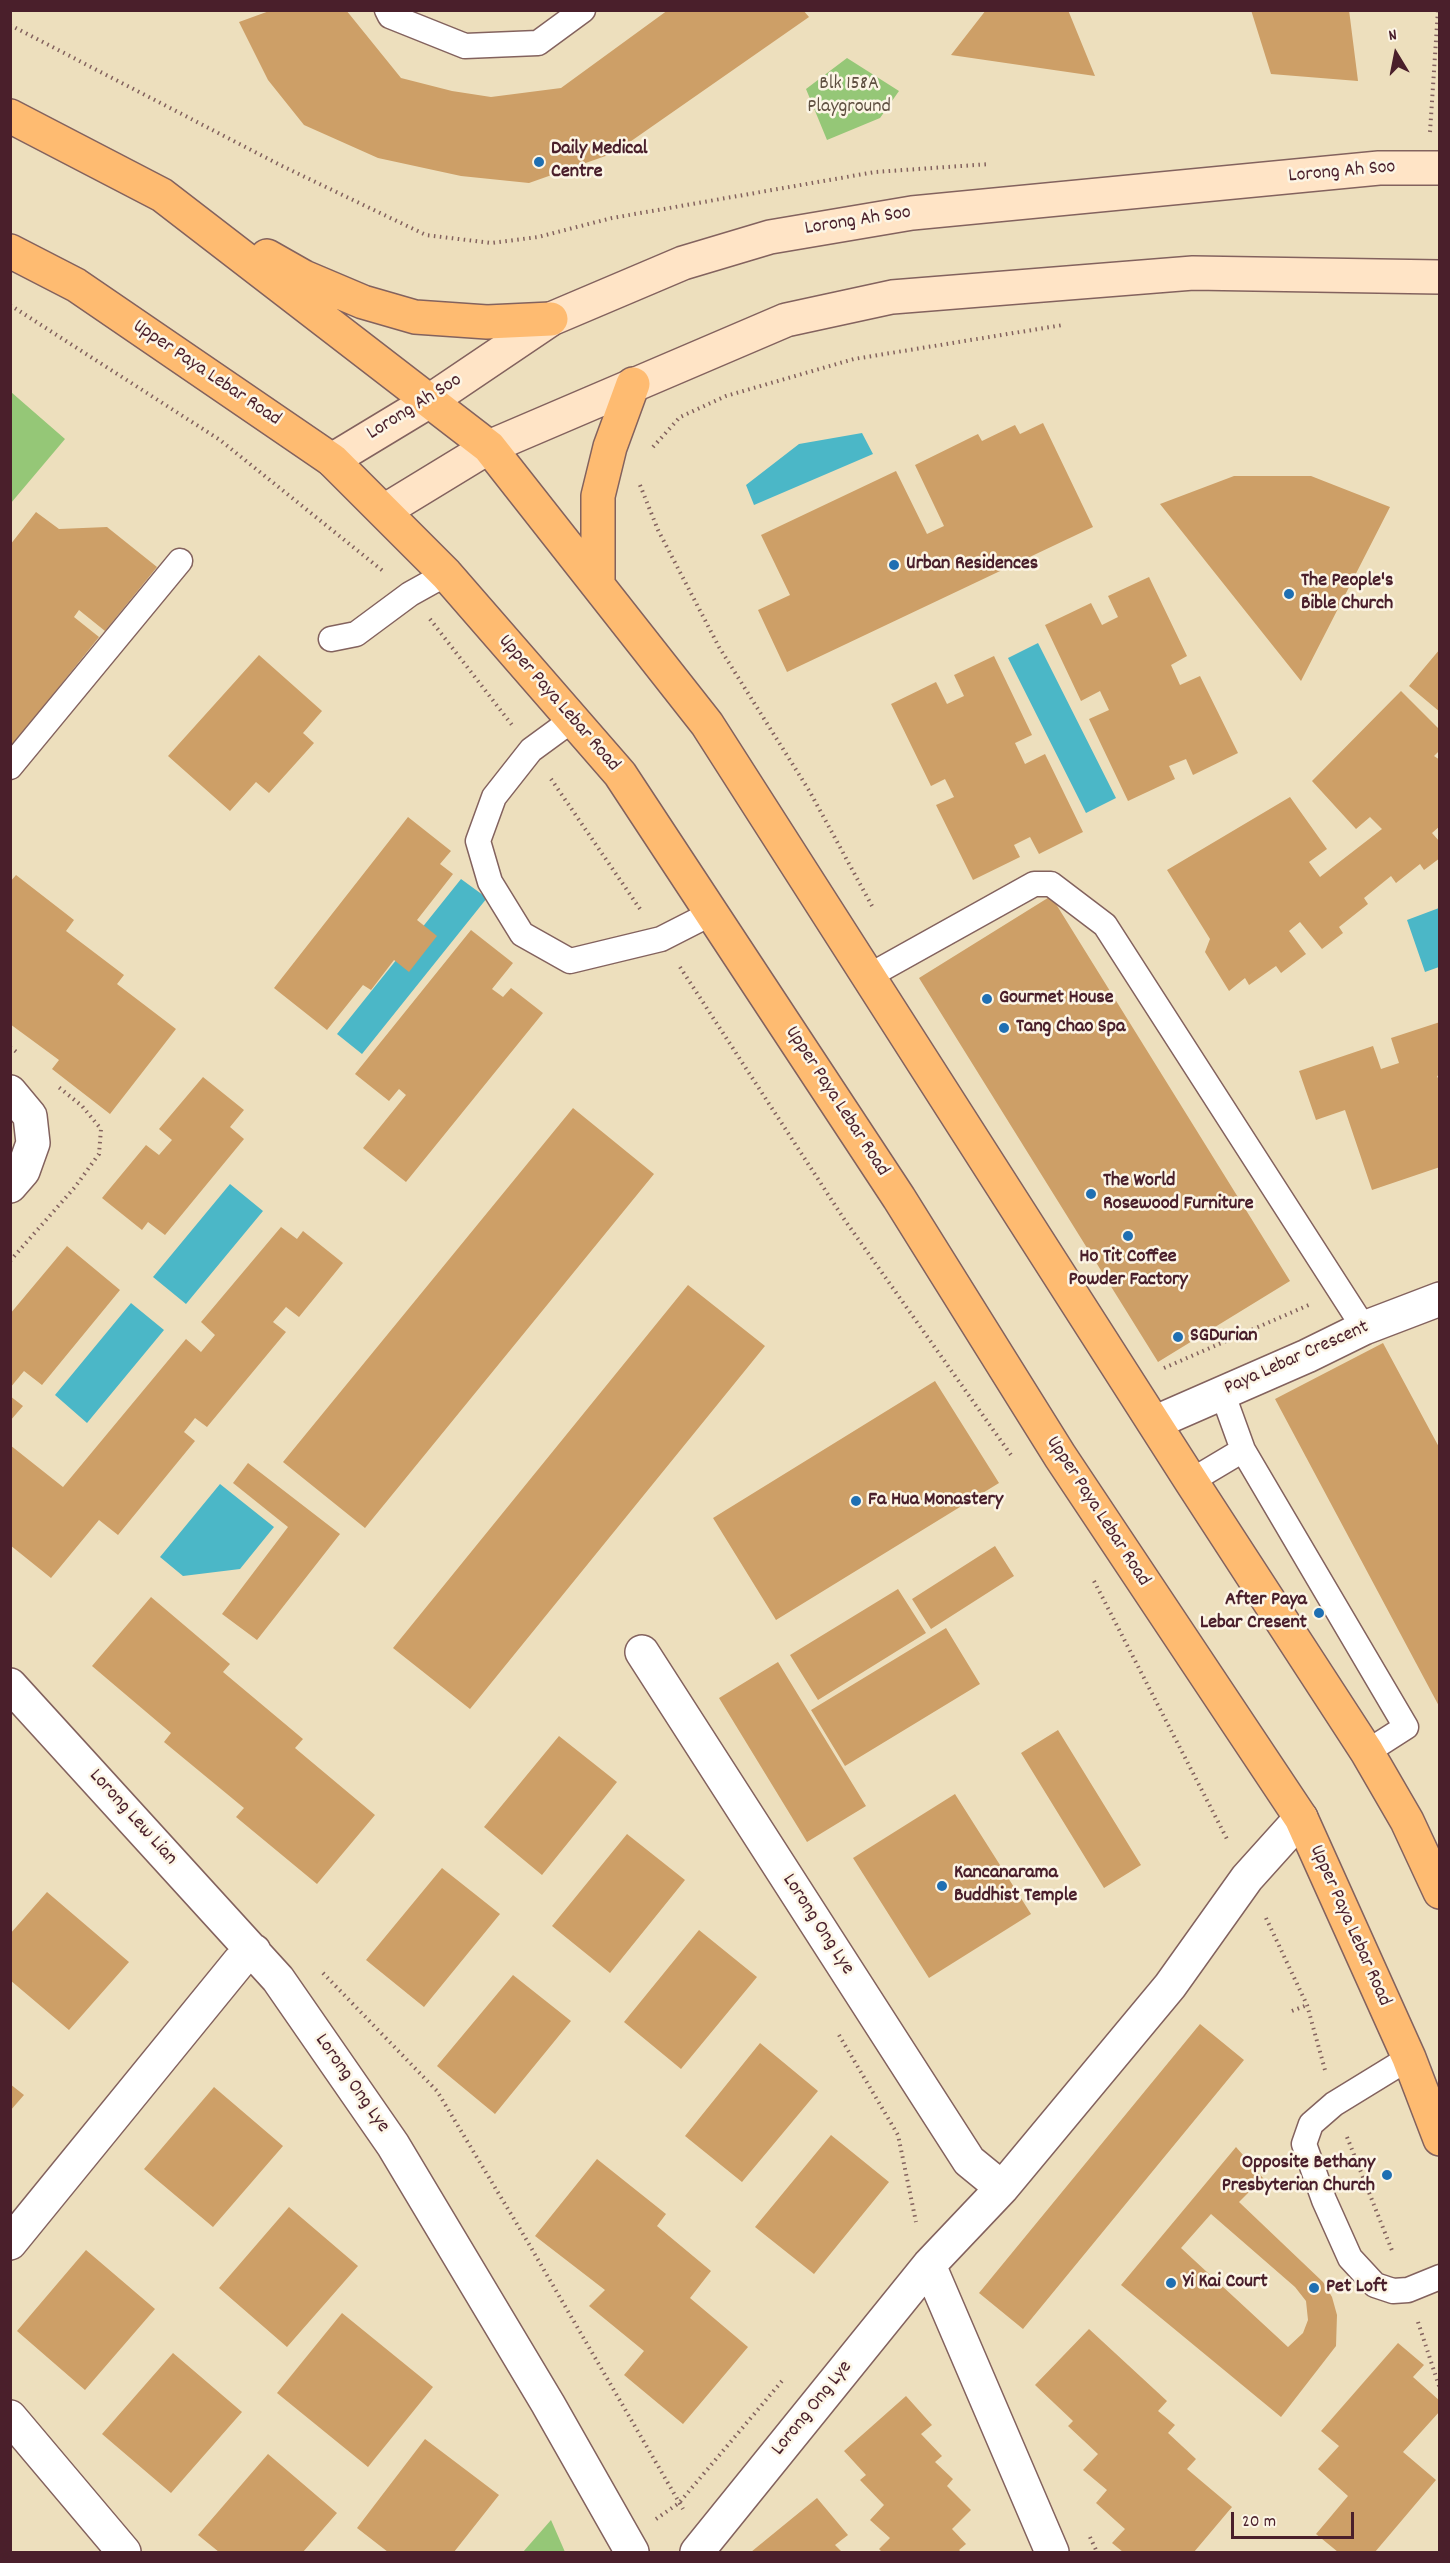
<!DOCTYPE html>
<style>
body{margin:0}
#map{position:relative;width:1450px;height:2563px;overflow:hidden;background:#eddfbd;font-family:Dekko,sans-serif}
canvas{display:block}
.frame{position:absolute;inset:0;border:12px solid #4a1f2b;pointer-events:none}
.north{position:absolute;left:1366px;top:24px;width:60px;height:60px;-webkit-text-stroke:4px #fcf5e5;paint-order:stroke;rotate:350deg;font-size:16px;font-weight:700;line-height:24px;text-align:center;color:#4a1f2b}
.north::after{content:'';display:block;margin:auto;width:21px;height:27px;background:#4a1f2b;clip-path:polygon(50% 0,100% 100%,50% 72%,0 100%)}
.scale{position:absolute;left:1231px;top:2512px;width:123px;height:27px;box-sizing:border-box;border:3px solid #4a1f2b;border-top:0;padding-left:8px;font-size:18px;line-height:21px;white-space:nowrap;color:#4a1f2b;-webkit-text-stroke:4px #fcf5e5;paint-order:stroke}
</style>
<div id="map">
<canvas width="1450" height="2563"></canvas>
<div class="frame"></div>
<div class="north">N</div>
<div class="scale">20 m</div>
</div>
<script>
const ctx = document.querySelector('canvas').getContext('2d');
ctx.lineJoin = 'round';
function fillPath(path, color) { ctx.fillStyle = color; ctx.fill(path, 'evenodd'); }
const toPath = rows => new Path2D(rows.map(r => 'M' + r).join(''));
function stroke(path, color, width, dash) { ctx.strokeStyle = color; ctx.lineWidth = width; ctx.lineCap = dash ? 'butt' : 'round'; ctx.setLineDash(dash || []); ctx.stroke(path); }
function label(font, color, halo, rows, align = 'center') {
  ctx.font = font + ' Dekko,sans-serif'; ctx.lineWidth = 5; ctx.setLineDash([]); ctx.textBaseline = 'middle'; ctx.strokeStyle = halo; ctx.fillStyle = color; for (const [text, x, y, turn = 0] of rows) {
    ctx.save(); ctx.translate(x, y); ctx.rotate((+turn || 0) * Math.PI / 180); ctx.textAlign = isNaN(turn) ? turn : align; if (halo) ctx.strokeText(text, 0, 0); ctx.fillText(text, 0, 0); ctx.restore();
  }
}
const green = toPath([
 [847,58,899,91,880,118,827,140,806,89],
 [11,392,65,439,11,503],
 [551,2520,565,2552,523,2552]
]);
const water = toPath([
 [862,433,873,454,754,505,746,485,799,444],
 [1038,643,1116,798,1086,813,1008,658],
 [461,879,487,898,362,1054,337,1034],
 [1439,908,1439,967,1425,972,1407,920],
 [230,1184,263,1211,186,1304,153,1277],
 [131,1303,164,1330,87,1423,55,1395],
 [220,1484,274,1527,240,1569,183,1576,160,1557]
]);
const building = toPath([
 [272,10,346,10,401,78,452,91,491,97,561,88,668,10,803,10,809,17,614,153,529,183,461,176,378,158,304,125,268,80,239,22],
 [986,10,1068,10,1095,76,951,55],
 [1251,10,1349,10,1358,81,1271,74],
 [1043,423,1093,527,787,672,758,610,790,595,761,535,896,471,927,534,944,526,915,465,978,434,982,441,1015,425,1020,434],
 [1234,476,1311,476,1390,507,1301,681,1160,504],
 [36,512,59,529,107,527,157,567,105,631,79,610,74,617,99,637,10,748,10,545],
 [1149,577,1187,656,1171,665,1180,685,1200,676,1238,753,1193,775,1186,759,1169,766,1175,779,1128,801,1089,719,1109,710,1100,691,1081,701,1045,625,1091,603,1102,625,1118,617,1108,596],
 [1440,649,1440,712,1409,686],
 [259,655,322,711,303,733,314,743,269,793,256,782,230,811,168,756],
 [994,656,1032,735,1015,743,1025,764,1045,754,1083,832,1039,854,1030,837,1014,845,1020,857,973,880,936,805,954,797,945,779,931,786,891,704,936,682,947,704,964,696,954,675],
 [1401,691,1440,730,1440,750,1434,756,1440,760,1440,826,1432,833,1440,842,1440,858,1424,870,1420,864,1396,883,1391,876,1364,898,1368,904,1339,927,1343,933,1322,949,1300,922,1289,931,1306,954,1281,973,1276,966,1249,985,1245,978,1229,991,1205,952,1210,939,1167,870,1290,797,1327,849,1309,862,1320,877,1382,829,1370,817,1356,829,1312,781],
 [408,817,451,851,440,864,453,874,417,920,437,936,409,972,394,960,371,990,363,985,327,1030,274,988],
 [16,875,74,920,66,931,124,975,117,984,176,1029,110,1114,52,1069,59,1060,10,1024,10,882],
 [1051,896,1290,1281,1158,1362,919,978],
 [471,930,513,963,492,989,503,997,511,988,543,1013,406,1182,363,1148,406,1095,399,1089,389,1101,355,1074],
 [1440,1022,1440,1075,1437,1076,1440,1083,1440,1167,1372,1190,1345,1110,1316,1120,1299,1071,1373,1046,1381,1069,1399,1063,1391,1038],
 [203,1077,244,1110,230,1127,244,1139,165,1235,148,1222,142,1230,102,1198,146,1145,159,1155,172,1140,159,1129],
 [573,1108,654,1174,365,1528,283,1462],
 [281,1227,297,1239,303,1231,343,1263,299,1317,286,1307,273,1322,286,1332,207,1427,195,1418,184,1432,195,1441,118,1535,99,1520,51,1578,10,1545,10,1445,63,1487,186,1339,201,1352,215,1335,201,1322],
 [67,1246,120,1290,42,1385,24,1371,10,1388,10,1314],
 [688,1285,765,1346,470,1709,393,1648],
 [1383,1343,1440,1449,1440,1708,1275,1399],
 [935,1381,999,1483,776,1620,713,1518],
 [10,1396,23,1406,10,1421],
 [248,1463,340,1534,257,1640,222,1614,288,1527,233,1483],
 [995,1546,1014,1576,931,1629,912,1599],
 [898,1589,926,1633,818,1700,790,1655],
 [151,1597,230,1664,223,1672,303,1739,295,1748,375,1815,317,1884,236,1817,244,1808,164,1742,171,1733,92,1666],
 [946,1628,980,1684,845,1766,811,1710],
 [778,1662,866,1806,807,1842,719,1698],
 [1058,1730,1141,1865,1104,1888,1021,1753],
 [559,1736,617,1782,542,1875,484,1827],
 [955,1794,1031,1914,929,1978,853,1858],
 [627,1834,685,1880,610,1973,552,1926],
 [442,1868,500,1914,424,2007,366,1960],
 [47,1892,129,1962,69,2030,10,1980,10,1934],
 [699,1930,757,1977,681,2069,624,2022],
 [513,1975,571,2021,495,2114,437,2066],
 [1200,2024,1244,2060,1023,2329,979,2293],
 [760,2043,818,2091,742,2182,685,2136],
 [10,2084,24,2095,10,2111],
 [214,2087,283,2146,213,2227,144,2169],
 [831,2135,889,2182,814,2274,755,2227],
 [1236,2147,1263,2178,1239,2202,1323,2282,1332,2297,1337,2315,1336,2346,1281,2417,1121,2285],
 [1211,2214,1295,2287,1306,2301,1308,2320,1303,2333,1288,2347,1181,2248],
 [597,2159,666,2214,657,2226,711,2271,690,2298,748,2347,683,2424,624,2375,644,2351,589,2306,605,2290,535,2236],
 [289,2207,358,2266,287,2347,219,2288],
 [86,2250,155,2309,85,2390,17,2331],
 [342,2313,433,2387,368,2467,277,2393],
 [1089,2329,1167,2401,1158,2411,1175,2425,1168,2433,1196,2459,1187,2469,1232,2507,1194,2552,1123,2552,1112,2543,1125,2529,1096,2503,1107,2490,1083,2470,1098,2454,1068,2426,1073,2421,1035,2385],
 [1398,2343,1424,2365,1413,2377,1440,2401,1440,2411,1403,2452,1436,2480,1375,2552,1338,2552,1316,2534,1348,2496,1318,2469,1339,2446,1321,2431],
 [173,2353,242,2412,171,2493,102,2434],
 [906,2396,932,2425,921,2434,942,2456,935,2462,953,2479,947,2486,971,2510,952,2529,966,2544,959,2550,961,2552,882,2552,879,2549,890,2538,870,2520,884,2505,860,2480,866,2475,844,2451],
 [425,2439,499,2495,454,2552,388,2552,357,2528],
 [268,2454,337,2513,303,2552,219,2552,198,2535],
 [817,2498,848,2535,835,2545,842,2552,751,2552]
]);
const path = toPath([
 [10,25,280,165,426,235,491,243,538,237,612,218,875,172,990,164],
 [1430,132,1438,10],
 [10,305,220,440,383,571],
 [653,447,680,417,726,396,854,359,1063,325],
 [640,485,658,530,719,647,810,792,872,906],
 [430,619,512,725],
 [551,779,640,909],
 [680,967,844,1219,1011,1455],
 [10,1047,18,1053],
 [10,1261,75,1187,99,1154,101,1129,82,1106,56,1085],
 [1164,1368,1311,1304],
 [1094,1581,1228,1841],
 [1266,1918,1307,2005,1325,2070],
 [323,1973,437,2091,526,2239,683,2509],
 [1292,2011,1307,2005],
 [839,2035,898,2135,916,2222],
 [1347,2137,1393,2253],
 [1418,2322,1440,2389],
 [656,2519,679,2503,782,2381],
 [1090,2537,1097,2552]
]);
const service = toPath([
 [387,10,390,16,465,46,538,43,583,10],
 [331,639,356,634,410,594,446,574],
 [572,720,531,750,494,797,478,841,490,882,522,934,570,961,661,939,712,913],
 [10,767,180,561],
 [869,976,1034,884,1051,884,1105,925,1364,1328],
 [1222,1392,1243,1450,1406,1727,1367,1752],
 [1191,1481,1243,1450],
 [1409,2058,1334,2104,1311,2124,1304,2144,1324,2200,1350,2258,1375,2285,1393,2291,1408,2290,1440,2277]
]);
const minor = toPath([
 [10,1092,30,1116,33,1143,23,1171,10,1186],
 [1156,1422,1307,1356,1364,1328,1440,1299],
 [642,1652,969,2161,1002,2188],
 [10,1685,278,1979,393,2145,548,2404,632,2552],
 [10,2243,239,1962,254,1951],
 [929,2265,1052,2552],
 [10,2417,124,2552],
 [697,2552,929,2265,1002,2188,1170,1986,1247,1878,1301,1818]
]);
const secondary = toPath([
 [332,460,428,402,551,319,683,263,770,237,912,213,1379,168,1440,168],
 [384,511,489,447,786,320,892,297,1193,273,1440,277]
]);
const primary = toPath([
 [10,116,162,195,489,447,707,724,1191,1481,1367,1752,1407,1821,1440,1892],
 [10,251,76,285,332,460,446,574,620,774,899,1198,1060,1456,1301,1818,1409,2058,1440,2139],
 [267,256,304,277,363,302,415,317,487,322,551,319],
 [598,583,598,496,610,447,633,384]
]);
const markers = [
 [539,162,6,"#1f6fb2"],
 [894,565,6,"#1f6fb2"],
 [1289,594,6,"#1f6fb2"],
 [987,999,6,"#1f6fb2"],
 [1004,1028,6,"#1f6fb2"],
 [1091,1194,6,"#1f6fb2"],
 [1128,1236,6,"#1f6fb2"],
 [1178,1337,6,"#1f6fb2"],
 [856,1501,6,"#1f6fb2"],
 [1319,1613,6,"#1f6fb2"],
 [942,1886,6,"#1f6fb2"],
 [1387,2175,6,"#1f6fb2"],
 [1171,2283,6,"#1f6fb2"],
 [1314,2288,6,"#1f6fb2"]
];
const parkNames = [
 ["Blk 158A",849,85],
 ["Playground",849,108]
];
const poiNames = [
 ["Daily Medical",551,150],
 ["Centre",551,173],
 ["Urban Residences",906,565],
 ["The People's",1301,582],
 ["Bible Church",1301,605],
 ["Gourmet House",999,999],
 ["Tang Chao Spa",1016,1028],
 ["The World",1103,1182],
 ["Rosewood Furniture",1103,1205],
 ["Ho Tit Coffee",1128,1258,"center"],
 ["Powder Factory",1128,1281,"center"],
 ["SGDurian",1190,1337],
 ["Fa Hua Monastery",868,1501],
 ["After Paya",1307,1601,"right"],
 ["Lebar Cresent",1307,1624,"right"],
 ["Kancanarama",954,1874],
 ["Buddhist Temple",954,1897],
 ["Opposite Bethany",1375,2164,"right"],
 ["Presbyterian Church",1375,2187,"right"],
 ["Yi Kai Court",1183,2283],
 ["Pet Loft",1326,2288]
];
const streetNames = [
 ["Lorong Ah Soo",1342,173,-5],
 ["Lorong Ah Soo",858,222,-9],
 ["Upper Paya Lebar Road",206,374,34],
 ["Lorong Ah Soo",415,408,-32],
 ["Upper Paya Lebar Road",558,704,49],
 ["Upper Paya Lebar Road",836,1102,57],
 ["Paya Lebar Crescent",1297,1359,-24],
 ["Upper Paya Lebar Road",1097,1512,57],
 ["Lorong Lew Lian",132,1818,48],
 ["Lorong Ong Lye",817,1925,57],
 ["Upper Paya Lebar Road",1349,1926,66],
 ["Lorong Ong Lye",351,2084,55],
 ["Lorong Ong Lye",813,2409,-51]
];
fillPath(green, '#95c777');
fillPath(water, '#4bb7c7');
fillPath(building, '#cd9f67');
stroke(service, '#83625e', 27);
stroke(minor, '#83625e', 36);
stroke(secondary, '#83625e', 36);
stroke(primary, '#83625e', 36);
stroke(path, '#83625e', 4, [1.5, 4.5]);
stroke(service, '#fff', 24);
stroke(minor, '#fff', 33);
stroke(secondary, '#ffe4c6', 33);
stroke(primary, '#febb71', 33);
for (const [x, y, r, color] of markers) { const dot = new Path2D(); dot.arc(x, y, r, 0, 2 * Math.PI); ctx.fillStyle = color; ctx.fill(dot); stroke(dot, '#fcf5e5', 2); }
label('20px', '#605142', '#fcf5e5', parkNames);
label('bold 20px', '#4a1f2b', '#fcf5e5', poiNames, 'left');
label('20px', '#4a1f2b', '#fcf5e5', streetNames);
</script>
